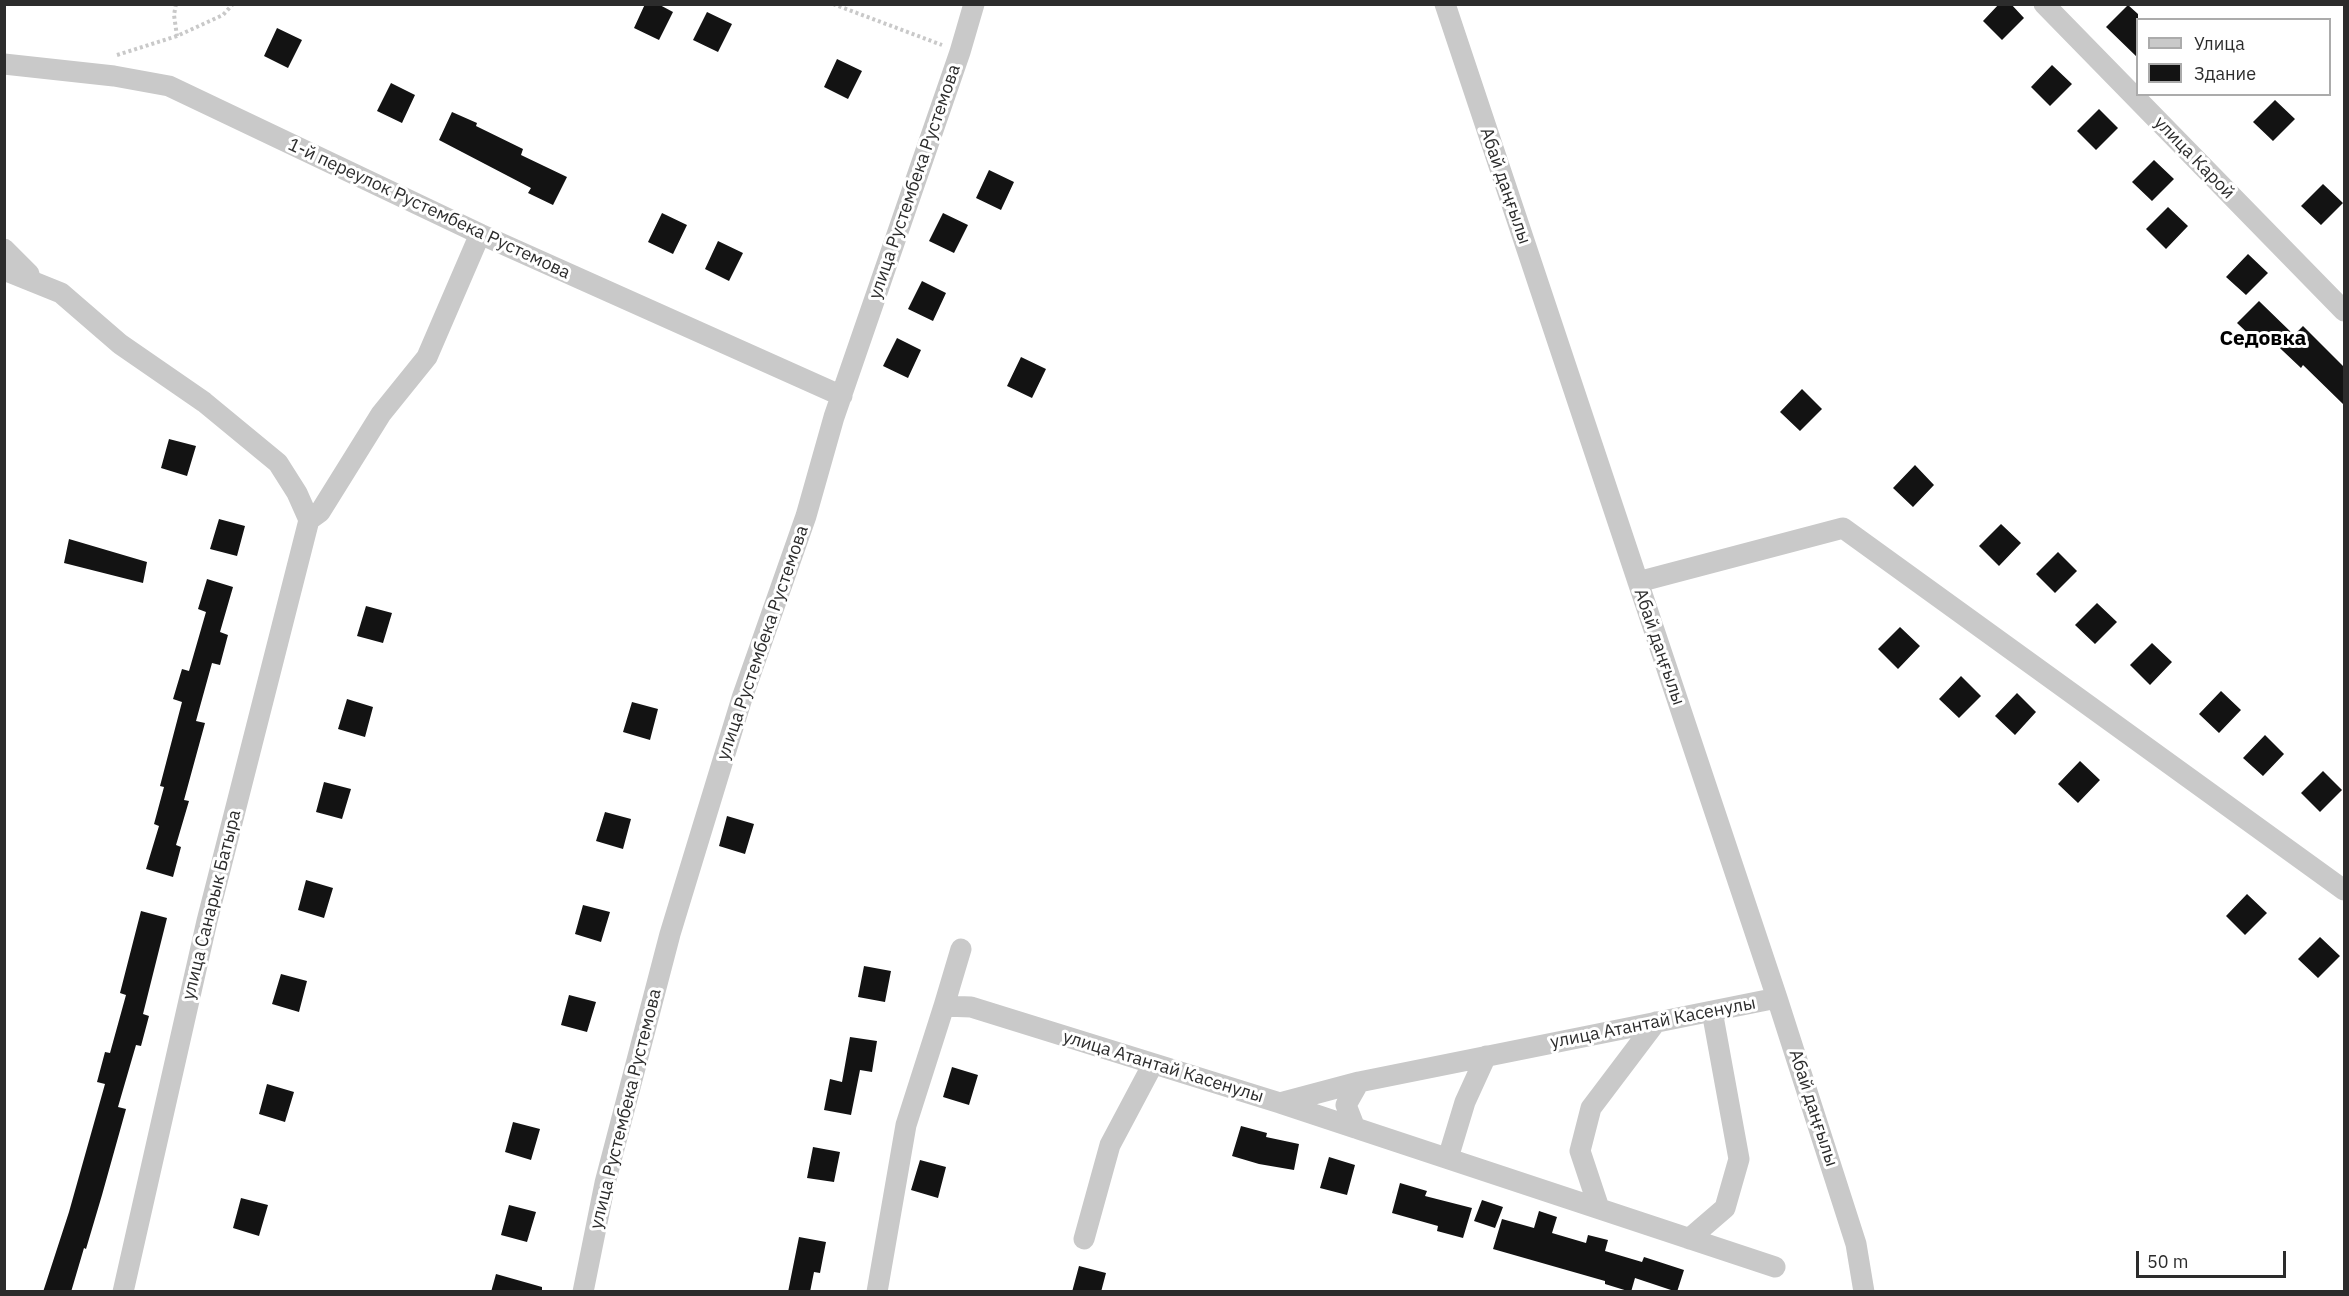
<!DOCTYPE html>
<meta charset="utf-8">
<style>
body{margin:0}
#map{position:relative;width:2349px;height:1296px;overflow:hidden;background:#fff;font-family:"IBM Plex Sans",sans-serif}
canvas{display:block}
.frame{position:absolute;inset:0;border:6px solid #2c2c2c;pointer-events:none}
.legend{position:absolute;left:2136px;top:18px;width:195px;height:78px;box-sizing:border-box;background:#fff;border:2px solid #ababab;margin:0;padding:8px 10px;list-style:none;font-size:18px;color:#2c2c2c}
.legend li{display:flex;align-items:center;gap:12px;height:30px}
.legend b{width:30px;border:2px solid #ababab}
.scale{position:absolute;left:2136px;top:1251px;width:150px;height:27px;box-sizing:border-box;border:3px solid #2c2c2c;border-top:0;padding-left:8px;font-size:18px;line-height:21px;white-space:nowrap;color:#2c2c2c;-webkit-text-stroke:4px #fff;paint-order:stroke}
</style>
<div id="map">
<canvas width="2349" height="1296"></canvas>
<div class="frame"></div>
<ul class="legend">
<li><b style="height:8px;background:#c9c9c9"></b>Улица</li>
<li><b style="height:16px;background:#131313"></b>Здание</li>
</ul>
<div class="scale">50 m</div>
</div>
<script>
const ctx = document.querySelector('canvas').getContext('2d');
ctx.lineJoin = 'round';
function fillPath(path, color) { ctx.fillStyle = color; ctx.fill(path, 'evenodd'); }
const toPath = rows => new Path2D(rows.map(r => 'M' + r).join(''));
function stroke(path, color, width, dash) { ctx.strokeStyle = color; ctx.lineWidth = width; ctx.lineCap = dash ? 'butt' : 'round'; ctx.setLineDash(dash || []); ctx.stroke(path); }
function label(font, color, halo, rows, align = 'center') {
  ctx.font = font + ' "IBM Plex Sans",sans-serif'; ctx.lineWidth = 6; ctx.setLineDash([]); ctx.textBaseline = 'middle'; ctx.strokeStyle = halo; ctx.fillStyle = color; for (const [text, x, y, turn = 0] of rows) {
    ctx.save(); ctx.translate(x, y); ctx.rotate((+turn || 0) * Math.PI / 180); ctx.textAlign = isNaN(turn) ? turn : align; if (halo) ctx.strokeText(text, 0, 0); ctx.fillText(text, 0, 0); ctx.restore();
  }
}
const building = toPath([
 [645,4,658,4,673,12,659,40,634,28],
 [1999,4,2011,4,2024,18,2002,40,1983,21],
 [2128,5,2138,14,2138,58,2106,27],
 [707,12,732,24,718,52,693,40],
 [277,28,302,40,288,68,264,56],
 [837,59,862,71,848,99,824,87],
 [2052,65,2072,84,2050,106,2031,87],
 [391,83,415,95,402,123,377,111],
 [2275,100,2295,119,2273,141,2253,122],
 [2099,109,2118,128,2096,150,2077,131],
 [452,112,477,123,476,126,523,149,521,155,567,177,553,205,528,193,531,188,439,140],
 [2154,160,2174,179,2152,201,2132,182],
 [989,170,1014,182,1001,210,976,198],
 [2323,184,2343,203,2321,225,2301,206],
 [2168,207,2188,226,2166,249,2146,229],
 [662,213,687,225,673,254,648,242],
 [943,213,968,225,954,253,929,241],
 [718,241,743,253,729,281,705,269],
 [2248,254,2268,273,2246,295,2226,277],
 [922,281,946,293,933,321,908,309],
 [2259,301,2294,335,2303,326,2344,367,2344,405,2303,365,2301,368,2265,334,2257,342,2237,323],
 [897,338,921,350,908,378,883,366],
 [1021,357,1046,369,1032,398,1007,386],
 [1802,389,1822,409,1800,431,1780,412],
 [169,439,196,446,187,476,161,468],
 [1915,465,1934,485,1913,507,1893,488],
 [219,519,245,526,237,556,210,549],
 [2001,524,2021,543,1999,566,1979,546],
 [69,539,147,562,143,583,64,563],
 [2058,552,2077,571,2055,593,2036,574],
 [207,579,233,587,220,632,228,635,220,665,212,663,196,721,205,723,184,800,189,801,176,845,181,847,173,877,146,869,159,826,154,824,164,787,160,786,182,702,173,699,182,669,189,671,206,612,198,609],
 [2097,603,2117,622,2095,644,2075,625],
 [366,606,392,613,383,643,357,636],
 [1900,627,1920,646,1898,669,1878,649],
 [2152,643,2172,662,2150,685,2130,665],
 [1961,676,1981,696,1959,718,1939,699],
 [2221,691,2241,710,2219,733,2199,714],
 [2017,693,2036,712,2015,735,1995,716],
 [347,699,373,707,365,737,338,729],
 [632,702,658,709,650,740,623,732],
 [2265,735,2284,754,2263,776,2243,758],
 [2080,761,2100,780,2078,803,2058,784],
 [2323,771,2342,790,2320,812,2301,793],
 [324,782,351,789,342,819,316,812],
 [605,812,631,819,623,849,596,841],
 [727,816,754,824,745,854,719,846],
 [306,880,333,888,324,918,298,910],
 [2247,894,2267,913,2245,935,2226,916],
 [583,905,610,912,601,942,575,934],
 [141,911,167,918,143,1014,149,1016,141,1046,136,1045,118,1107,126,1109,102,1195,86,1249,84,1248,71,1292,43,1292,69,1212,105,1084,97,1082,105,1052,110,1053,126,995,120,993],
 [2320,937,2340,956,2318,978,2298,959],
 [864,966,891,971,885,1002,858,997],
 [281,974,307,981,299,1012,272,1004],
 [569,995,596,1002,587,1032,561,1025],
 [850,1037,877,1041,872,1072,860,1070,851,1115,824,1110,830,1079,842,1082],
 [952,1067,978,1075,969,1105,943,1097],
 [267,1084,294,1092,285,1122,259,1114],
 [513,1122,540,1129,531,1160,505,1152],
 [1241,1126,1267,1133,1266,1137,1299,1144,1294,1170,1259,1164,1232,1156],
 [813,1147,840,1152,834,1182,807,1178],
 [1329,1157,1355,1165,1347,1195,1320,1188],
 [920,1160,946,1167,938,1198,911,1190],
 [1400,1183,1427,1191,1425,1196,1472,1208,1463,1238,1437,1231,1438,1226,1392,1213],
 [241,1198,268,1205,259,1236,233,1228],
 [1482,1200,1503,1207,1495,1228,1474,1221],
 [509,1205,536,1212,527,1242,501,1235],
 [1539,1211,1557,1217,1552,1233,1586,1243,1588,1235,1608,1240,1605,1251,1642,1262,1644,1257,1684,1270,1677,1292,1635,1278,1631,1292,1605,1284,1605,1281,1493,1249,1502,1219,1534,1228],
 [799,1237,826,1242,820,1273,814,1272,810,1292,788,1292],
 [1079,1266,1106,1273,1101,1292,1072,1292],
 [496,1274,542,1287,542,1292,491,1292]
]);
const path = toPath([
 [176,4,174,15,177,36],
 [833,4,942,45],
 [117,55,177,36,223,15,233,4]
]);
const minor = toPath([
 [1445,4,1777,998,1856,1244,1864,1292],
 [2044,4,2344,311],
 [4,64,114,76,169,86,480,234,842,396],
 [4,249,29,274,30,280],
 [4,270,61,293,120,344,204,402,278,463,297,493,309,520,320,512,381,414,427,357,480,234],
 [1638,582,1843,528,2344,890],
 [944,1006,961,949],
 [1280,1103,1775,1267],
 [1355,1128,1346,1105,1359,1082],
 [1448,1158,1465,1102,1486,1056],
 [1599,1208,1580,1151,1591,1108,1656,1022],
 [1084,1239,1110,1145,1153,1064],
 [1689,1239,1725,1208,1739,1159,1712,1011],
 [123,1292,207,921,309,520],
 [583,1292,605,1183,670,934,742,698,806,516,834,417,960,52,974,4],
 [877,1292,906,1125,944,1006,971,1007,1280,1103,1359,1082,1777,998]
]);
const streetNames = [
 ["улица Карой",2194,158,46],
 ["улица Рустембека Рустемова",915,182,-71],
 ["Абай даңғылы",1505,186,71],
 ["1-й переулок Рустембека Рустемова",429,209,25],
 ["улица Рустембека Рустемова",763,643,-71],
 ["Абай даңғылы",1659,647,71],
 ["улица Санарык Батыра",212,905,-76],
 ["улица Атантай Касенулы",1653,1023,-11],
 ["улица Атантай Касенулы",1163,1067,17],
 ["Абай даңғылы",1813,1108,72],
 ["улица Рустембека Рустемова",626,1109,-76]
];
const quarterNames = [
 ["Седовка",2263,339]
];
fillPath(building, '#131313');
stroke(path, '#c9c9c9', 4, [3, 3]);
stroke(minor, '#c9c9c9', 21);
label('18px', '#2c2c2c', '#fff', streetNames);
label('bold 21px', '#000', '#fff', quarterNames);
</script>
